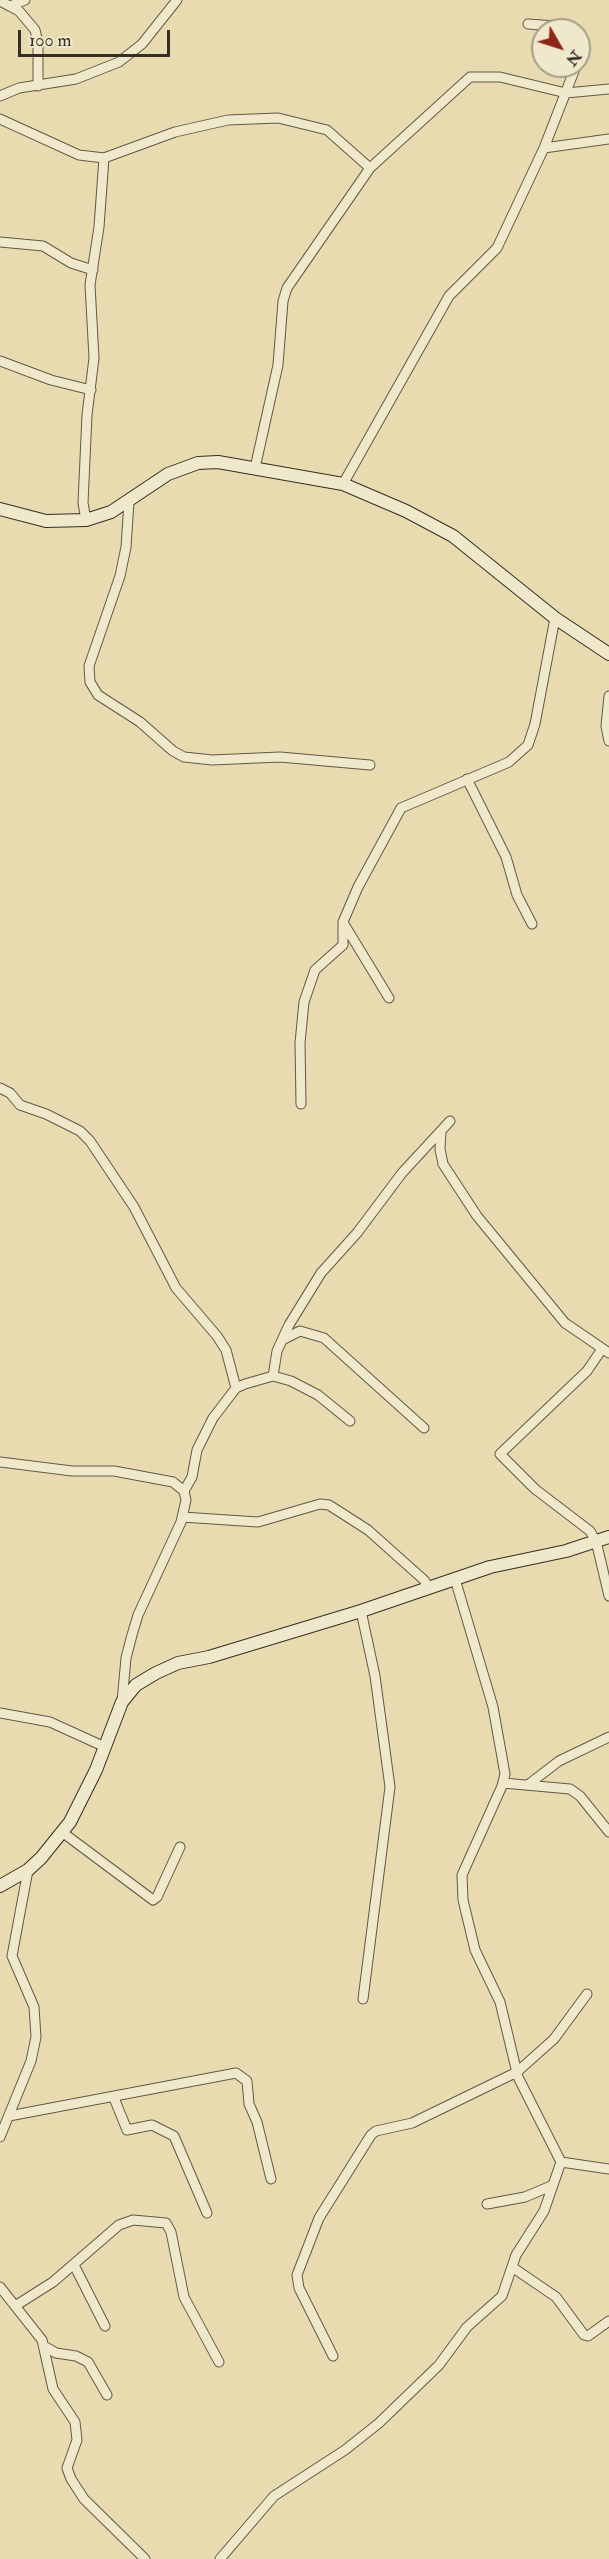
<!DOCTYPE html>
<style>
body{margin:0}
#map{position:relative;width:609px;height:2559px;overflow:hidden;background:#e7dbaf;font-family:"IM FELL Double Pica",serif}
canvas{display:block}
.north{position:absolute;left:531px;top:18px;width:60px;height:60px;box-sizing:border-box;background:#efe8cb;border:2px solid #a59e88;border-radius:50%;rotate:129deg;font-size:16px;font-weight:700;line-height:24px;text-align:center;color:#352e24}
.north::after{content:'';display:block;margin:auto;width:21px;height:27px;background:#8f2418;clip-path:polygon(50% 0,100% 100%,50% 72%,0 100%)}
.scale{position:absolute;left:18px;top:30px;width:152px;height:27px;box-sizing:border-box;border:3px solid #352e24;border-top:0;padding-left:8px;font-size:18px;line-height:21px;white-space:nowrap;color:#352e24;-webkit-text-stroke:4px #efe8cb;paint-order:stroke}
</style>
<div id="map">
<canvas width="609" height="2559"></canvas>
<div class="north">N</div>
<div class="scale">100 m</div>
</div>
<script>
const ctx = document.querySelector('canvas').getContext('2d');
ctx.lineJoin = 'round';
const toPath = rows => new Path2D(rows.map(r => 'M' + r).join(''));
function stroke(path, color, width, dash) { ctx.strokeStyle = color; ctx.lineWidth = width; ctx.lineCap = dash ? 'butt' : 'round'; ctx.setLineDash(dash || []); ctx.stroke(path); }
const street = toPath([
 [0,1,19,11,35,30,38,42,38,86],
 [10,6,25,0],
 [528,24,555,26,569,30],
 [0,96,19,88,76,79,119,62,142,44,177,0],
 [0,119,79,155,104,158,175,132,228,120,278,118,327,130,370,168],
 [544,148,576,66],
 [0,242,43,246,71,263,93,270],
 [0,361,51,380,91,390],
 [255,468,278,365,283,301,287,288,370,168,470,77,500,77,566,93,609,89],
 [343,484,449,296,497,248,544,148,609,139],
 [129,502,126,547,120,576,89,666,90,682,98,695,140,722,173,751,184,757,212,760,280,757,370,765],
 [86,520,83,503,87,415,94,358,90,285,99,227,104,158],
 [609,696,606,726,609,741],
 [467,779,506,857,517,895,532,924],
 [344,924,389,998],
 [0,1088,10,1093,20,1105,46,1114,80,1131,90,1141,134,1207,176,1288,217,1336,226,1350,236,1388],
 [301,1104,300,1043,304,1002,315,970,343,945,343,922,358,887,401,808,509,762,528,745,535,724,555,618],
 [441,1131,440,1149,443,1164,477,1216,565,1323,609,1353],
 [282,1340,300,1331,324,1338,424,1428],
 [602,1349,587,1371,500,1454,535,1489,590,1531,596,1541,609,1596],
 [273,1376,277,1351,289,1325,321,1273,357,1233,402,1173,450,1121],
 [0,1462,72,1471,114,1471,173,1482,184,1491,186,1500,181,1522,138,1615,132,1635,126,1658,122,1702],
 [184,1491,192,1477,197,1450,213,1418,236,1388,245,1384,273,1376,291,1381,318,1395,350,1421],
 [182,1517,258,1522,320,1504,329,1505,368,1530,424,1580,429,1588],
 [361,1611,375,1676,390,1787,363,1999],
 [0,1713,50,1722,105,1747],
 [503,1783,570,1789,580,1796,609,1832],
 [529,1784,559,1761,609,1737],
 [62,1832,153,1900,157,1897,180,1847],
 [114,2098,127,2130,152,2125,174,2136,207,2213],
 [9,2116,236,2073,247,2081,249,2104,257,2122,271,2179],
 [0,2137,31,2061,36,2037,34,2007,12,1956,28,1870],
 [561,2162,609,2169],
 [487,2204,525,2197,551,2186],
 [74,2265,105,2326],
 [512,2267,556,2297,584,2335,588,2336,609,2321],
 [0,2287,42,2340,53,2389,75,2422,77,2440,67,2468,71,2479,84,2499,145,2559],
 [15,2306,53,2282,119,2225,133,2220,166,2223,171,2232,184,2297,219,2362],
 [44,2346,56,2353,76,2356,88,2362,107,2395],
 [333,2356,299,2288,297,2275,319,2218,371,2135,376,2131,412,2123,517,2072,554,2039,587,1994],
 [220,2559,274,2496,345,2450,379,2423,439,2365,467,2327,502,2296,516,2255,544,2211,561,2162,518,2077,500,2002,475,1950,463,1900,462,1875,502,1786,505,1774,493,1707,455,1579]
]);
const secondary = toPath([
 [0,509,46,521,86,520,111,512,168,474,198,463,218,462,343,484,406,511,453,536,555,618,609,654],
 [0,1886,28,1870,41,1858,70,1822,96,1770,122,1702,136,1685,156,1673,178,1663,209,1657,361,1611,490,1567,566,1551,609,1537]
]);
stroke(street, '#625947', 11);
stroke(secondary, '#352e24', 14);
stroke(street, '#efe8cb', 9);
stroke(secondary, '#efe8cb', 12);
</script>
